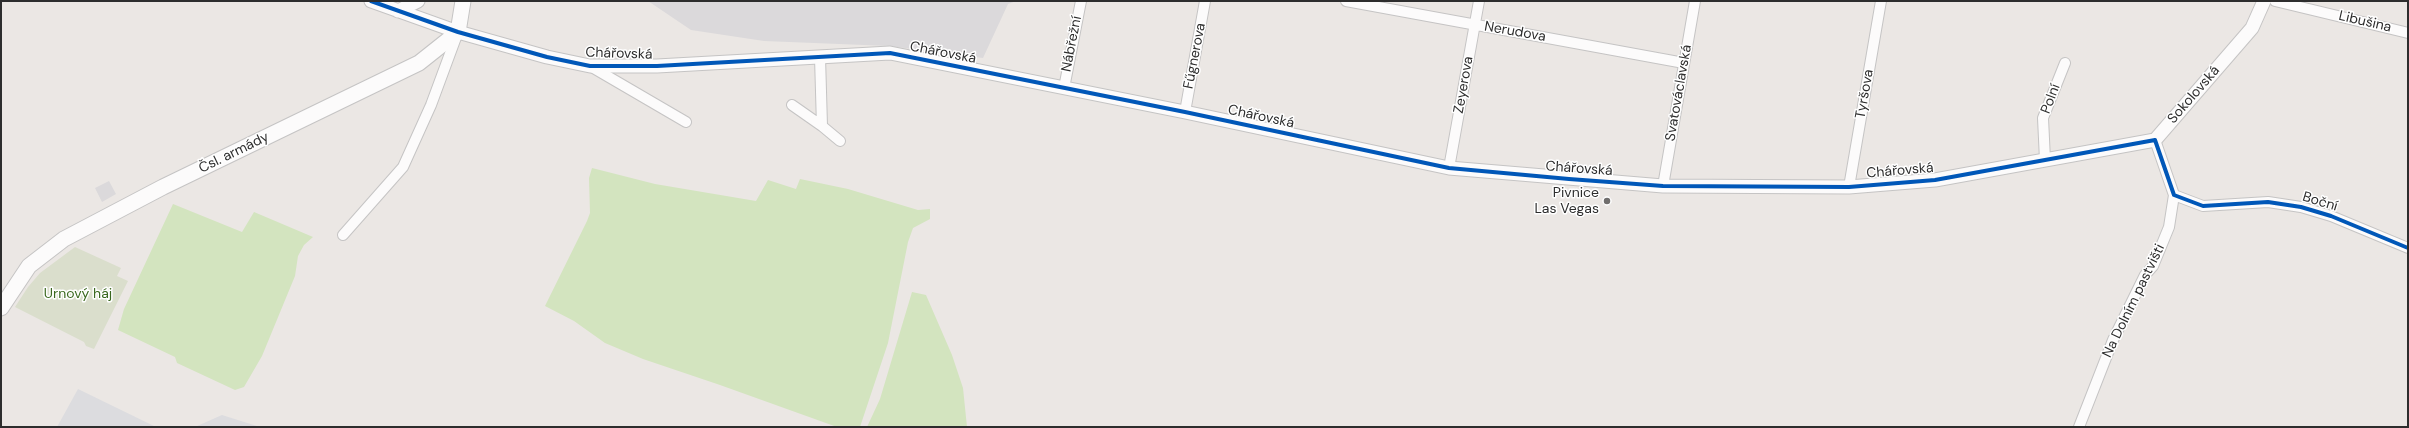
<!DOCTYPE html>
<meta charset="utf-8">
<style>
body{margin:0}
#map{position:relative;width:2409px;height:428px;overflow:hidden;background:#ebe7e4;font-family:"DM Sans",sans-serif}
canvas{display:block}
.frame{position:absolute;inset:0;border:2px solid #2d2d2d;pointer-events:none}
</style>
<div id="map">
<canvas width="2409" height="428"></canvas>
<div class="frame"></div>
</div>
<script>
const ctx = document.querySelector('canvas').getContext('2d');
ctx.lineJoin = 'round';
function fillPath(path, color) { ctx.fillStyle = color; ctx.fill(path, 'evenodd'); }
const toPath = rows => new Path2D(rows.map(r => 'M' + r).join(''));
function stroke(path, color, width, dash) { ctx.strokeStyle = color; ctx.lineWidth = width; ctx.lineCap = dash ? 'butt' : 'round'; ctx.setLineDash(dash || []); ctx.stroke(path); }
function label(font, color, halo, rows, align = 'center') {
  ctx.font = font + ' "DM Sans",sans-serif'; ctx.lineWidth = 3; ctx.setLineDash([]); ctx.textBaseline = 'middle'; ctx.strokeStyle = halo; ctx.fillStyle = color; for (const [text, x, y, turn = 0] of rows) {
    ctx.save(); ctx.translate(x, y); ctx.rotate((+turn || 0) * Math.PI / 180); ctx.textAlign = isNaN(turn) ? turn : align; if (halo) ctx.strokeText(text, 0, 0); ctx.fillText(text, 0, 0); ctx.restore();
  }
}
const industrial = toPath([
 [648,1,1016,1,1008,4,983,58,889,46,764,41,691,30],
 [109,181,116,194,102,202,95,188]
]);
const airport = toPath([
 [78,389,156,427,57,427],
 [222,415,260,427,195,427]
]);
const green = toPath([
 [592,168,655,184,756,201,768,180,796,189,800,179,848,189,918,210,930,209,930,219,913,228,908,242,888,343,860,427,837,427,720,385,643,359,605,343,574,321,545,306,587,221,590,213,589,178],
 [173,204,242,232,254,212,313,237,304,245,298,256,295,276,262,356,244,387,235,390,177,363,175,357,118,330,124,309],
 [912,292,926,295,952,355,963,388,967,427,867,427,880,399]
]);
const cemetery = toPath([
 [75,247,121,268,117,276,128,281,94,349,86,346,84,342,15,307,28,287,40,273]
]);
const minor = toPath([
 [1346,1,1684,63],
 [2275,1,2408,33],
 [820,57,822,126,840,141],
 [590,66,686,122],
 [1064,88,1081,1],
 [792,105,822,126],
 [1185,112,1205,1],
 [2045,160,2043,118,2065,63],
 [1449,168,1479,1],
 [1663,186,1695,1],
 [1849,187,1881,1],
 [2174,195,2203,206,2268,202,2301,207,2331,216,2408,248],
 [343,235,403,167,431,105,458,32],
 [2079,427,2113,340,2145,275,2153,266,2169,227,2174,195,2155,140]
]);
const tertiary = toPath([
 [371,1,458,32,547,57,590,66,657,66,890,53,1185,112,1449,168,1663,186,1849,187,1935,180,2155,140,2252,28,2264,1],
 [398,11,418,1]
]);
const secondary = toPath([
 [1,308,29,266,64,239,163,187,419,63,458,32,463,1]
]);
const cycleway = toPath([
 [371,1,458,32,547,57,590,66,657,66,890,53,1185,112,1449,168,1569,179,1663,186,1849,187,1935,180,2155,140,2174,195,2203,206,2268,202,2301,207,2331,216,2408,248]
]);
const markers = [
 [1607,201,4,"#706e6d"]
];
const streetNames = [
 ["Libušina",2365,22,13],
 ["Nerudova",1515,32,10],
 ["Nábřežní",1072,44,-79],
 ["Chářovská",943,53,11],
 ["Chářovská",619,54,2],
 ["Fűgnerova",1195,56,-79],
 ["Zeyerova",1464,85,-80],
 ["Svatováclavská",1679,93,-80],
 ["Tyršova",1865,94,-80],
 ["Sokolovská",2194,95,-49],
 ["Polní",2051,99,-69],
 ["Chářovská",1261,117,12],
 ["Čsl. armády",234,153,-26],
 ["Chářovská",1579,169,4],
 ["Chářovská",1900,171,-5],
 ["Boční",2320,202,17],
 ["Na Dolním pastvišti",2134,301,-64]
];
const poiNames = [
 ["Pivnice",1599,193],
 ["Las Vegas",1599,209]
];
const parkNames = [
 ["Urnový háj",78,294]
];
fillPath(industrial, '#dbd9db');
fillPath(airport, '#dcdcdf');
fillPath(green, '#d3e4bf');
fillPath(cemetery, '#dadecc');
stroke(minor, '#c5c4c4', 12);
stroke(tertiary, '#c5c4c4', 15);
stroke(secondary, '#c5c4c4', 17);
stroke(minor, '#fcfbfb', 10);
stroke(tertiary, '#fcfbfb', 13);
stroke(secondary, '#fcfbfb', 15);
stroke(cycleway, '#0057b8', 4);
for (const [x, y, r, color] of markers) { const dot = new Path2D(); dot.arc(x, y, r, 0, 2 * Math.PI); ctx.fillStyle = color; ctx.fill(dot); stroke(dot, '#fff', 1.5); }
label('14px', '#2d2d2d', '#fff', streetNames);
label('14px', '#2d2d2d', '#fff', poiNames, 'right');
label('14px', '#3a681f', '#fff', parkNames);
</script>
